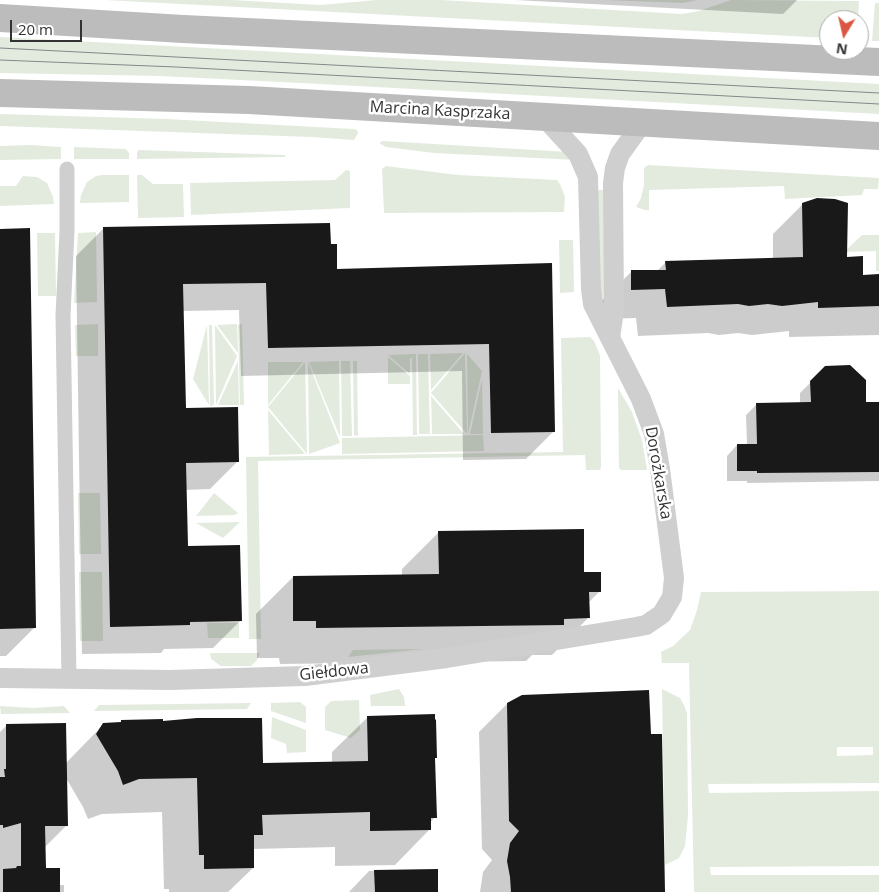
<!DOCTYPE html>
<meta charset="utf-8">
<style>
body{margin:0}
#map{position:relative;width:879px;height:892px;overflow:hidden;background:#fff;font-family:"Open Sans",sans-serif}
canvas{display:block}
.north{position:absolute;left:819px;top:10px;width:50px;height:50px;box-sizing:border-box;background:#fff;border:1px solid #adadad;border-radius:50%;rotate:189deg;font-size:14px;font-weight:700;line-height:20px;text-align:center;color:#323232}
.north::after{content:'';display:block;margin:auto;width:18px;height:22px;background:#db5743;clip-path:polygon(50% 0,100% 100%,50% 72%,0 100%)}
.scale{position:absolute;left:10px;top:20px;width:72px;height:22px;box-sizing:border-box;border:2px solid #323232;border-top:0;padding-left:6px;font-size:15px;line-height:18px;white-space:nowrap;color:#323232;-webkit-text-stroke:4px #fff;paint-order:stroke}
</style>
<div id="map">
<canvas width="879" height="892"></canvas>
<div class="north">N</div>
<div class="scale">20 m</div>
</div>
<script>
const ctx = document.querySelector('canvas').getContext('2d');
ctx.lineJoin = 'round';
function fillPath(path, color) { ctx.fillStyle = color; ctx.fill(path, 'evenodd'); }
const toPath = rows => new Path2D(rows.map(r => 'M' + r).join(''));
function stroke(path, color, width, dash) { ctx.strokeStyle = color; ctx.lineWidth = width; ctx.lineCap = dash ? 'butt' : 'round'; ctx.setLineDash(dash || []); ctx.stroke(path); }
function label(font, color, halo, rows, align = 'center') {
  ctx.font = font + ' "Open Sans",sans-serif'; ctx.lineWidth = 5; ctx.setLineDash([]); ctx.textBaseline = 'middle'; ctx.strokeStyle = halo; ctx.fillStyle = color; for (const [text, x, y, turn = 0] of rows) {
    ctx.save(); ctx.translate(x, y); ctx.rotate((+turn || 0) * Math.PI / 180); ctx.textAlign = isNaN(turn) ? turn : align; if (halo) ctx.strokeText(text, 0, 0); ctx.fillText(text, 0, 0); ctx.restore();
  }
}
const green = toPath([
 [105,0,232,0,320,5,377,0,441,0,682,14,699,11,731,0,859,1,858,20,829,20,829,38],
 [605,0,698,0,683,3],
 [875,3,879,3,879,41,872,41],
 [0,37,879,84,879,114,301,83,160,76,0,73],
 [0,114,167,119,353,129,357,130,358,133,354,140,312,137,0,126],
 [383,141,569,152,577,160,434,153,386,147,379,143],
 [30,145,61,147,61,159,0,160,0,146],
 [74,147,126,149,129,153,129,159,74,159],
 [139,150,285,155,285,157,137,159,137,152],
 [648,165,879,178,878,189,864,189,862,195,785,199,784,186,649,190,649,210,645,210,636,207,641,198,644,185,644,168],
 [386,166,458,175,557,180,560,184,565,197,564,212,384,213,382,169],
 [346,170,350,171,350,208,191,215,190,183,335,180],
 [103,175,129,175,129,202,80,203,81,195,87,182,96,176],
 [137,175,142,175,153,184,183,184,184,217,138,218],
 [23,176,37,177,47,183,53,197,54,204,0,206,0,186,16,186],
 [597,190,607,190,606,303,603,304,600,303],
 [96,232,97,302,74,303,78,233],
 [37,233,55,233,56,296,38,296],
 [862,235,879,235,879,271,876,271,876,251,844,252],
 [559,240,573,240,574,292,560,293],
 [98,324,98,356,76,356,75,325],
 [237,324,238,353,217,325],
 [242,324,244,405,240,405,238,325],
 [207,325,209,405,193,379],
 [209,325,212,325,214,405,210,406],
 [215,325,237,356,216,405],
 [590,337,594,341,600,355,601,468,599,470,586,470,585,455,258,461,261,639,249,639,246,457,563,452,561,338],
 [463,353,431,390,430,354],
 [465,353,467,434,431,393],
 [416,354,417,435,413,435,412,358,410,358,410,374,388,355],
 [418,354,428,354,430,434,419,434],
 [467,354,482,371,468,434],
 [388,357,410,376,410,384,388,384],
 [238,361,239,405,218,405],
 [339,361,340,437,309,362],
 [341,361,350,361,352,436,342,436],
 [353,361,357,361,358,436,354,435],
 [268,362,303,362,268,405],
 [305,362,307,454,268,407],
 [308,362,340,443,309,454],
 [482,379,483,434,470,434],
 [618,388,632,412,642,440,647,470,621,470,619,468],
 [431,396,464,434,432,434],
 [268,410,305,454,269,455],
 [483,435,484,451,342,454,342,438],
 [78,493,100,493,101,554,79,554],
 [214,493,238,513,235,515,196,516],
 [240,522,223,538,196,523],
 [79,572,102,572,103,641,80,641],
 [879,591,879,783,708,784,709,793,879,791,879,866,710,867,711,875,879,875,879,892,694,892,689,663,662,663,661,652,673,646,690,630,697,610,701,592],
 [837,747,873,747,873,755,837,756],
 [207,623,239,623,239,638,208,638],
 [423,649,348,657,353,650],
 [210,653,260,653,257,660,251,666,221,666,211,659],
 [399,689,404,697,405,706,371,706,370,695],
 [662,689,680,698,684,705,687,713,688,816,685,846,679,858,665,865],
 [359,700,360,730,351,738,325,730,325,707,331,701],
 [300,702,306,707,306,723,271,711,271,703],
 [251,703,247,709,94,711,99,705],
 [0,706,33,708,64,706,70,713,1,714],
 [272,717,306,730,306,752,287,753,286,744,271,738]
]);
const shadow = toPath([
 [515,0,797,0,783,14],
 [802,205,862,276,879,276,879,335,789,337,789,331,752,335,738,333,719,335,708,333,638,336,636,318,603,319,602,301,632,271,657,271,666,262,773,259,773,234],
 [104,228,329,245,336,271,551,265,554,431,526,459,463,460,462,371,241,376,239,310,182,311,184,410,238,461,210,489,185,490,187,547,241,620,213,648,164,649,161,653,82,654,76,256],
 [0,230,34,628,6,656,0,656],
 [826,367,865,403,879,403,879,481,747,483,747,481,727,481,727,456,737,445,747,445,746,415,757,404,800,403,800,393],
 [439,532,600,591,588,603,588,618,552,655,532,655,526,661,280,664,279,658,257,658,256,614,293,577,402,575,402,569],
 [507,704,649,735,664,892,480,892,483,872,492,860,482,849,479,732],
 [368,717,435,721,435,817,430,823,430,829,395,865,335,866,335,847,252,849,253,868,228,892,169,892,169,889,164,889,162,812,102,814,88,819,83,807,66,778,67,825,44,848,45,870,59,885,64,885,64,892,0,892,0,732,6,726,66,763,104,724,120,723,122,721,162,722,262,764,332,763,332,752],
 [437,870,437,892,349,892,369,871]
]);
const building = toPath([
 [817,198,835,199,848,203,847,257,863,256,863,275,879,274,879,306,818,308,818,302,782,306,768,304,749,306,738,304,667,307,665,289,631,290,631,270,666,270,665,261,803,257,802,203],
 [330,223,331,244,337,244,337,269,552,263,555,432,491,433,489,344,268,348,266,283,183,284,186,408,238,407,239,462,186,463,188,546,240,545,242,621,190,622,190,625,110,627,103,227],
 [30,228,36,628,0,629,0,229],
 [850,365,866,380,866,402,879,402,879,472,757,473,757,471,737,471,737,444,757,444,756,403,811,402,810,381,825,366],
 [584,529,584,572,601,572,601,592,589,592,590,618,564,619,564,625,316,628,316,621,293,621,293,576,439,574,438,531],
 [649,690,651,734,662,734,665,892,511,892,510,877,507,861,510,843,519,831,509,821,507,703,522,695],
 [435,714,435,719,436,720,437,758,435,758,437,818,431,818,431,830,370,831,370,812,262,815,263,835,254,835,254,868,204,869,204,855,199,855,197,778,139,779,123,785,118,771,96,734,103,723,121,722,121,720,163,719,163,721,197,718,262,718,263,763,368,761,367,716],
 [66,723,68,826,45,826,46,868,60,868,60,892,3,892,3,869,16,868,17,866,21,866,21,823,3,828,3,825,0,825,0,777,5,777,4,769,6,769,6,724],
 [438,869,438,892,375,892,374,870]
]);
const pedestrian = toPath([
 [67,169,67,231,63,315,69,679]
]);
const minor = toPath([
 [610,338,614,310,613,183,615,168,620,154,643,122],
 [0,678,170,680,305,676,447,658,636,627,646,625,662,614,672,597,674,578,660,469,654,434,641,399,593,304,591,289,588,177,578,154,544,117]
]);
const secondary = toPath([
 [0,18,183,29,879,62],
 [0,93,249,100,879,136]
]);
const tram = toPath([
 [0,48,879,93],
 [0,60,176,67,879,104]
]);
const streetNames = [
 ["Marcina Kasprzaka",440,111,3],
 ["Dorożkarska",658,473,80],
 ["Giełdowa",334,672,-6]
];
fillPath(green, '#e3ebdf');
fillPath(shadow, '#0003');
fillPath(building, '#191919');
stroke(pedestrian, '#cfcfcf', 15);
stroke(minor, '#cfcfcf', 20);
stroke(secondary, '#bcbcbc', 28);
stroke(tram, '#878787', 1);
label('16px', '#323232', '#fff', streetNames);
</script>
